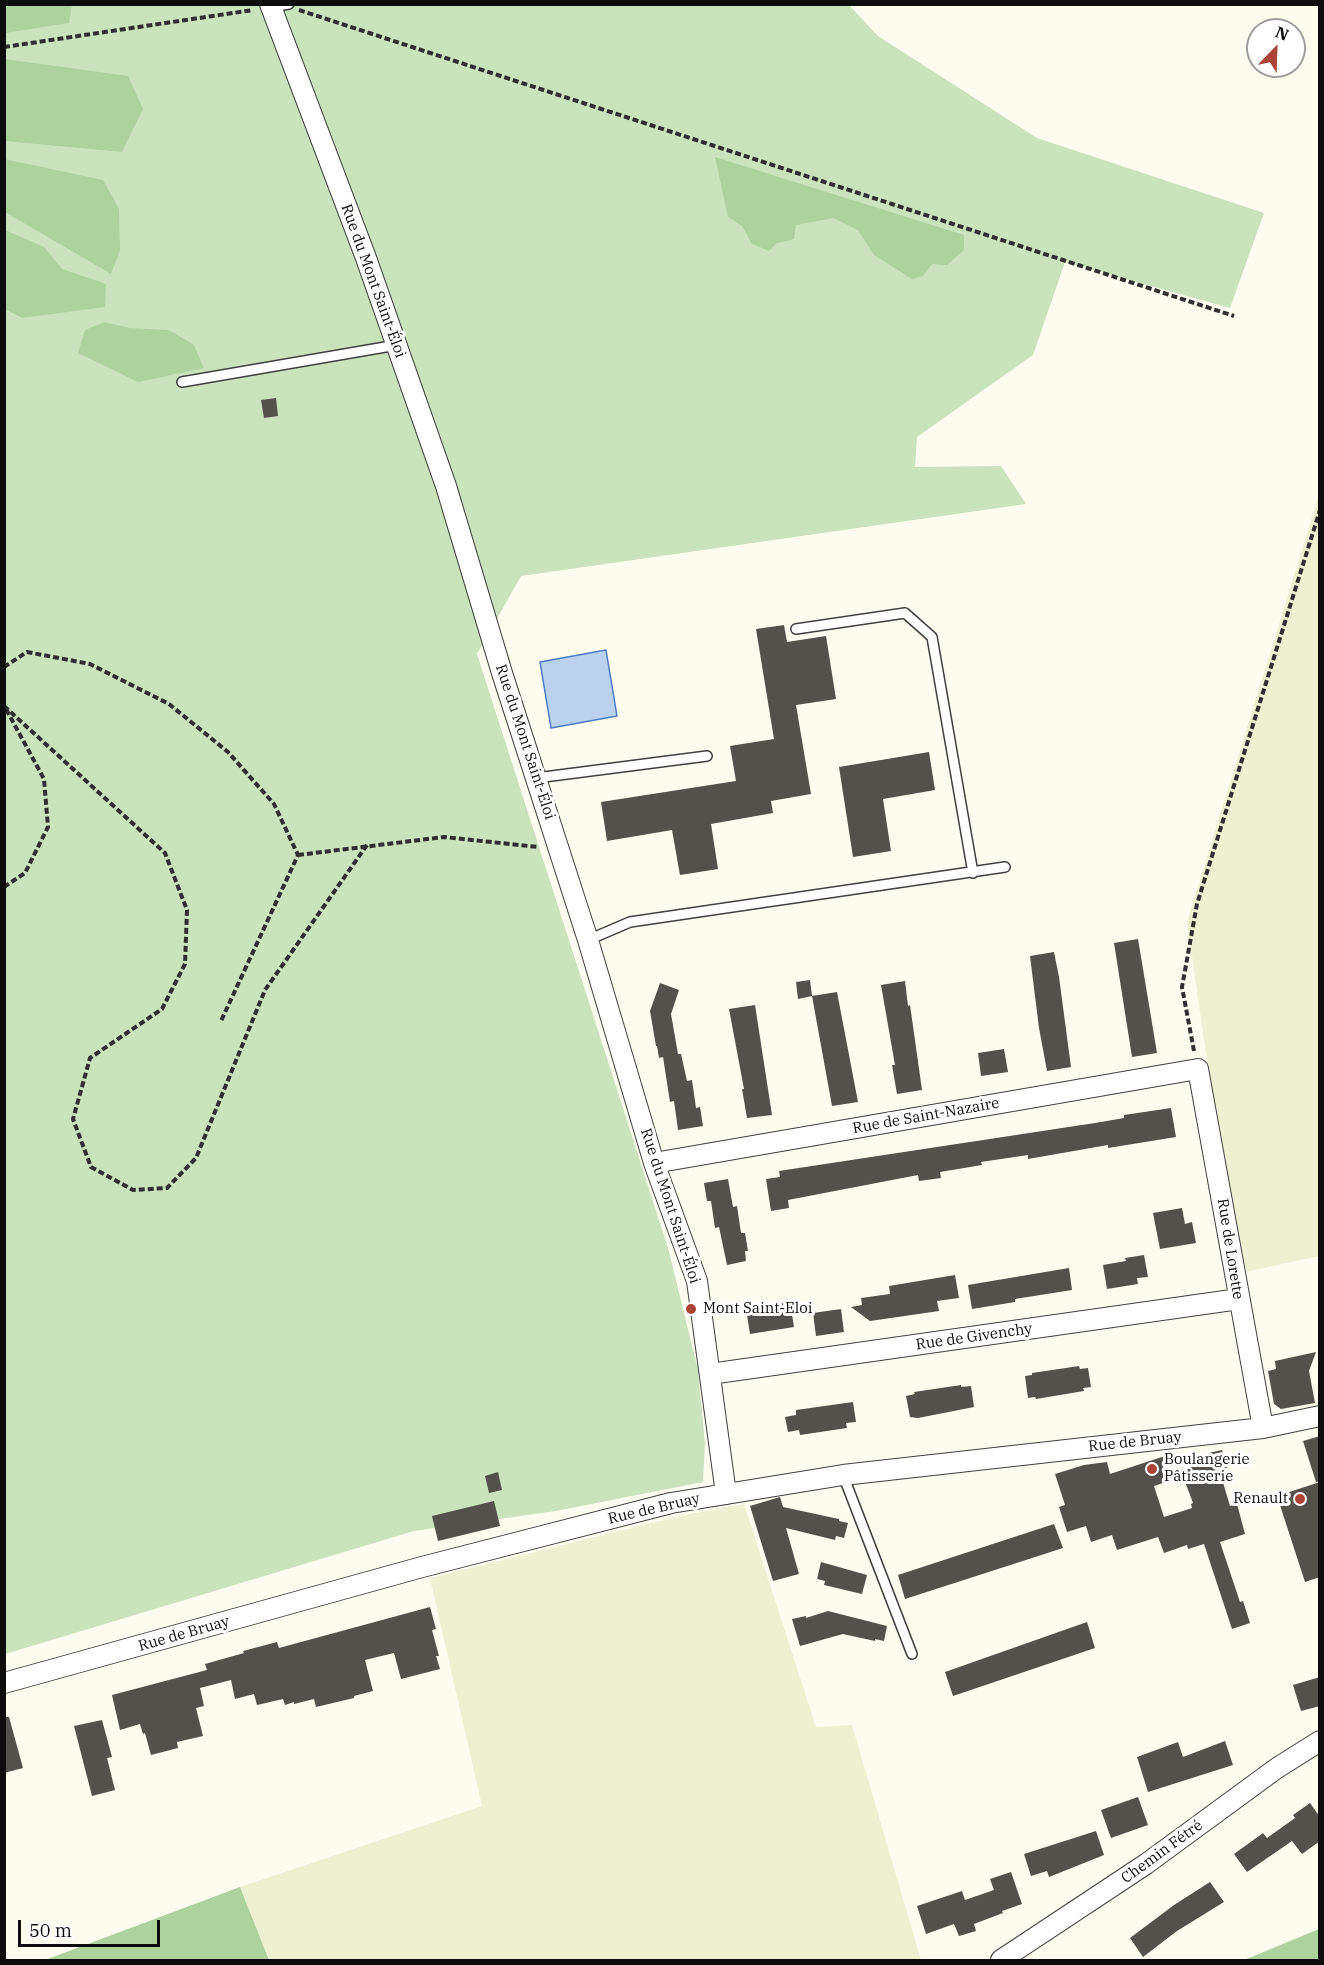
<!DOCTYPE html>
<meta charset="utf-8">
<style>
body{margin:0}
#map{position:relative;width:1324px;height:1965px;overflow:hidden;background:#fdfcef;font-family:"IBM Plex Serif",serif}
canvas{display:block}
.frame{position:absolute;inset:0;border:6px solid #0d0d0d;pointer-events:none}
.north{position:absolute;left:1246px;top:18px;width:60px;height:60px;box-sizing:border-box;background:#fff;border:2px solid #9e9e9e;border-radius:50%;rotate:23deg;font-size:16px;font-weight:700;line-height:24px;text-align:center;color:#0d0d0d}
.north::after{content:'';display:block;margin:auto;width:21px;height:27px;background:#ab4437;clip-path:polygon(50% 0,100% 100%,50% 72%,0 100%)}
.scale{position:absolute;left:18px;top:1920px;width:142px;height:27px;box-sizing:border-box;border:3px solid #0d0d0d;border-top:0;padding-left:8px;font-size:18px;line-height:21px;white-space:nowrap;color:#0d0d0d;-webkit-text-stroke:4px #fff;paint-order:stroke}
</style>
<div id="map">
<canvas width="1324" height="1965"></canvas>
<div class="frame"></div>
<div class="north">N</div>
<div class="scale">50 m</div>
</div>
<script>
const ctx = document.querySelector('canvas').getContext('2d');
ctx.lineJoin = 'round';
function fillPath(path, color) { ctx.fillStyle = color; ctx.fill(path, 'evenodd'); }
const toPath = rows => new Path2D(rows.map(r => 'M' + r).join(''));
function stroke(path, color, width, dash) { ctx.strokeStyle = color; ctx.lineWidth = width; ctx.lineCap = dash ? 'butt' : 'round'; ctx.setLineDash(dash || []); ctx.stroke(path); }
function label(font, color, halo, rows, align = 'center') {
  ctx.font = font + ' "IBM Plex Serif",serif'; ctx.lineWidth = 6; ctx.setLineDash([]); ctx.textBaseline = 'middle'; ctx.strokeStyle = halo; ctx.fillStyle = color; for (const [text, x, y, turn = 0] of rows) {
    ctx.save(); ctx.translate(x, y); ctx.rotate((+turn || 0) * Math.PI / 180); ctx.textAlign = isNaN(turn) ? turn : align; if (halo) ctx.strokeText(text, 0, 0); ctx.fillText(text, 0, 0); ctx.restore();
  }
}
const farmland = toPath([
 [1319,495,1319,1256,1246,1272,1214,1109,1187,922],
 [744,1504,816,1727,852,1725,921,1960,269,1960,240,1887,482,1806,430,1578,679,1516]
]);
const green = toPath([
 [5,5,849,5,878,36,1037,138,1264,213,1230,308,1065,262,1033,355,917,437,915,467,1001,466,1026,504,521,576,477,654,668,1248,698,1370,705,1444,703,1482,556,1511,414,1531,5,1654]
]);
const forest = toPath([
 [5,4,72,4,72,5,69,23,5,33],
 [5,59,128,76,143,109,122,152,5,141],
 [715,157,964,235,964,250,947,265,932,264,923,276,912,279,874,255,858,230,833,218,796,225,794,239,777,243,769,251,752,244,742,226,728,217],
 [4,159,103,180,119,209,120,250,111,274,5,212],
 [5,230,44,247,62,269,106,284,105,307,22,318,5,309],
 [104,322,130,328,169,330,194,345,204,368,138,382,78,353,85,330],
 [240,1887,269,1960,45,1960],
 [1319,1929,1319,1960,1244,1960]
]);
const water = toPath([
 [606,650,617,716,551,728,540,662,606,650]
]);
const building = toPath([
 [276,398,278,416,264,418,261,400],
 [784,625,787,642,826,636,836,699,796,705,811,794,771,801,773,813,711,824,718,869,680,875,672,830,607,841,601,802,736,781,730,746,774,739,756,629],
 [929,752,935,790,883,799,891,851,853,857,839,767],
 [1138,939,1157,1053,1132,1057,1114,943],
 [1054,952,1059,977,1071,1067,1047,1071,1039,1028,1030,956],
 [810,980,812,996,798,999,796,982],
 [905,981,908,1006,910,1005,922,1090,897,1094,892,1065,895,1065,881,985],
 [660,983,679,990,671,1014,678,1054,681,1054,687,1081,692,1080,696,1108,700,1107,703,1126,678,1130,674,1101,670,1102,663,1057,659,1058,657,1046,656,1046,650,1011],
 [837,992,858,1102,832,1106,812,996],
 [755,1005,772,1115,747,1118,742,1089,744,1089,729,1009],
 [1004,1049,1008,1072,981,1076,978,1053],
 [1171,1108,1176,1137,1108,1148,1108,1145,1028,1159,1028,1155,981,1162,982,1165,940,1172,941,1178,919,1181,918,1175,788,1200,789,1208,771,1211,766,1179,780,1177,779,1171,1095,1123,1124,1118,1124,1115],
 [728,1179,733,1207,737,1206,741,1233,745,1233,748,1251,745,1251,746,1261,727,1265,719,1227,715,1228,711,1201,707,1201,704,1183],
 [1182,1208,1185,1224,1192,1222,1196,1243,1160,1249,1153,1213],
 [1144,1255,1148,1277,1137,1278,1138,1284,1107,1289,1103,1265,1126,1261,1125,1258],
 [1069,1268,1072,1290,1015,1299,1015,1302,972,1309,968,1285],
 [955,1275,959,1298,937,1301,939,1311,870,1321,851,1307,862,1305,861,1298,890,1294,889,1286],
 [790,1302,794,1327,750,1334,746,1309],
 [841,1309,844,1332,816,1336,813,1313],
 [1316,1352,1309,1371,1315,1403,1281,1409,1274,1404,1268,1371,1276,1369,1275,1361],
 [1079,1366,1080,1369,1088,1368,1091,1387,1083,1388,1084,1391,1036,1399,1035,1397,1028,1398,1025,1376,1032,1375,1032,1373],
 [961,1385,961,1387,971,1386,974,1407,918,1418,910,1417,906,1396,915,1394,914,1392],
 [853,1402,856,1422,846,1423,847,1428,800,1435,799,1430,788,1432,785,1417,796,1415,796,1410],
 [1320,1436,1320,1481,1316,1482,1303,1441],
 [1222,1450,1227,1468,1219,1469,1230,1506,1237,1504,1245,1534,1220,1542,1240,1602,1243,1601,1250,1623,1232,1629,1204,1544,1188,1549,1187,1545,1164,1553,1158,1537,1117,1550,1112,1535,1091,1542,1086,1526,1067,1532,1059,1507,1065,1505,1055,1474,1084,1465,1107,1462,1110,1474,1165,1456,1172,1480,1154,1486,1164,1517,1192,1508,1191,1504,1193,1503,1181,1471,1203,1463,1200,1455],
 [498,1472,502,1490,489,1493,485,1476],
 [1320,1482,1320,1577,1305,1582,1277,1496],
 [780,1497,783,1507,839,1519,839,1521,848,1523,844,1538,836,1536,835,1540,786,1528,799,1574,773,1581,750,1506],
 [494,1501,500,1526,438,1541,432,1516],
 [1054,1524,1063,1548,905,1599,898,1575],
 [821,1562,867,1575,862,1594,824,1585,825,1581,817,1579],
 [430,1607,436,1629,432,1630,439,1656,436,1656,440,1669,401,1679,394,1653,365,1660,373,1691,354,1696,354,1698,316,1707,314,1699,294,1704,294,1702,285,1705,283,1699,257,1705,254,1694,235,1699,231,1680,200,1688,204,1706,196,1708,203,1736,177,1742,178,1748,151,1755,145,1733,143,1734,140,1724,120,1730,112,1695,207,1670,205,1664,244,1653,243,1651,277,1642,279,1648],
 [828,1611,887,1626,884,1641,875,1639,875,1641,843,1634,800,1646,792,1619,806,1616,806,1618],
 [1087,1622,1095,1648,953,1696,945,1672],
 [1320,1677,1320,1706,1301,1711,1293,1685],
 [4,1717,9,1717,23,1768,4,1773],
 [102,1720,112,1757,107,1758,115,1790,92,1796,74,1726],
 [1225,1741,1233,1765,1148,1792,1137,1757,1178,1742,1183,1757],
 [1138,1797,1148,1825,1111,1838,1101,1810],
 [1310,1803,1320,1817,1320,1841,1302,1854,1292,1841,1247,1872,1234,1854,1263,1833,1267,1838,1295,1818,1293,1815],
 [1096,1831,1104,1855,1049,1877,1047,1871,1031,1876,1024,1854],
 [1011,1872,1022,1904,1002,1911,1003,1913,974,1924,976,1931,959,1936,954,1924,926,1934,917,1906,962,1891,965,1900,994,1890,990,1879],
 [1210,1882,1224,1902,1177,1931,1143,1957,1130,1938,1174,1905]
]);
const path = toPath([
 [299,10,1234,316],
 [4,47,253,10],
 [4,667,27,652,90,664,169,704,228,752,274,804,298,855,221,1021],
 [4,706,165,853,187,910,185,964,162,1009,90,1058,73,1119,91,1167,133,1190,167,1188,196,1158,265,990,367,845],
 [298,855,444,837,538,847],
 [4,887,25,873,48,827,44,779,6,709],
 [1194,1051,1182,987,1197,904,1320,510]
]);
const lane = toPath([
 [271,7,289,4],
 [182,382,397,345],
 [796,629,905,613,932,637,973,873],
 [536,778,707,756],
 [588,940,630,922,1005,867],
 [843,1475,912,1654]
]);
const street = toPath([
 [270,4,366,258,446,486,502,673,588,940,654,1163,697,1281,726,1494],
 [654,1163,1198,1069,1263,1428],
 [710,1374,1239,1299],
 [4,1683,422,1567,671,1503,843,1475,1263,1428,1320,1416],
 [1001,1960,1146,1864,1277,1768,1320,1741]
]);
const markers = [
 [691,1309,6,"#ab4437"],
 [1152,1469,6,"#ab4437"],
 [1300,1499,6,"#ab4437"]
];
const streetNames = [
 ["Rue du Mont Saint-Éloi",373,281,70],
 ["Rue du Mont Saint-Éloi",525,742,72],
 ["Rue de Saint-Nazaire",926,1116,-10],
 ["Rue du Mont Saint-Éloi",670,1206,72],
 ["Rue de Lorette",1230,1249,81],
 ["Rue de Givenchy",974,1337,-8],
 ["Rue de Bruay",1135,1442,-6],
 ["Rue de Bruay",654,1509,-13],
 ["Rue de Bruay",184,1634,-16],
 ["Chemin Fétré",1162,1852,-36]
];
const poiNames = [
 ["Mont Saint-Eloi",703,1309],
 ["Boulangerie",1164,1460],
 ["Pâtisserie",1164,1477],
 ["Renault",1288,1499,"right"]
];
fillPath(farmland, '#eef0d2');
fillPath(green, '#cae3bd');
fillPath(forest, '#add29e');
fillPath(water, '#bad2ee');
stroke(water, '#4a7cbc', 1.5);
fillPath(building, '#54504b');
stroke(lane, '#404040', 12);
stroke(street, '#404040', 22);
stroke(path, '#2f2f2f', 4, [6, 3]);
stroke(lane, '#fff', 9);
stroke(street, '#fff', 20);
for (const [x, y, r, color] of markers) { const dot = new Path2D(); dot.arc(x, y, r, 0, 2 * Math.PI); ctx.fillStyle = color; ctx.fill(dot); stroke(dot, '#fff', 2); }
label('15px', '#0d0d0d', '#fff', streetNames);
label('15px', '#0d0d0d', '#fff', poiNames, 'left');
</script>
